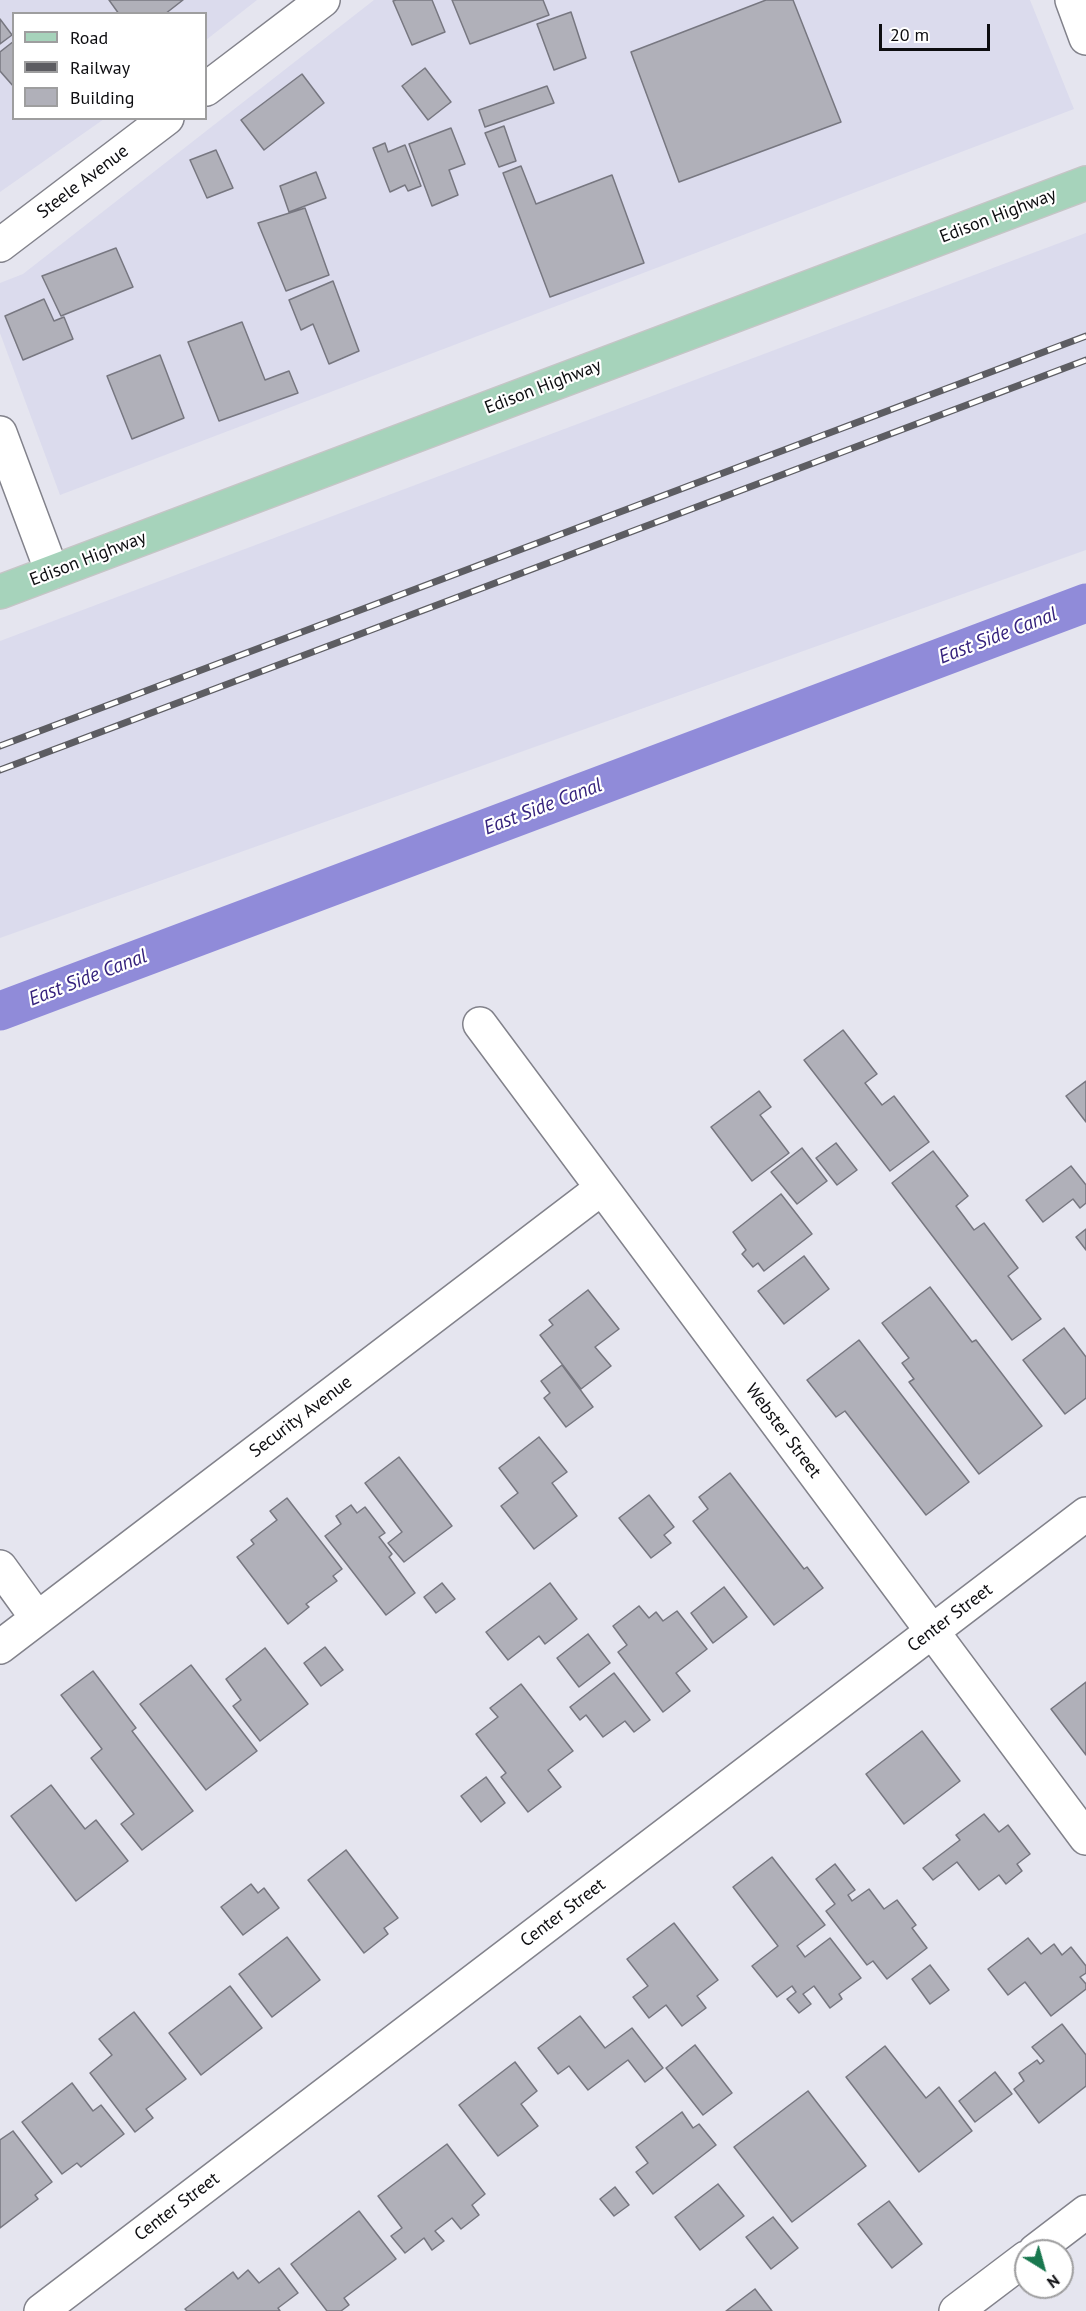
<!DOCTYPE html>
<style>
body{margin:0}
#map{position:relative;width:1086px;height:2311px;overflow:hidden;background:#e5e5ef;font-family:"PT Sans",sans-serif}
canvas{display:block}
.legend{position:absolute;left:12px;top:12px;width:195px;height:108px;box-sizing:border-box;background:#fff;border:2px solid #9e9e9f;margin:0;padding:8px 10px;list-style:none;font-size:18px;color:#0d0d10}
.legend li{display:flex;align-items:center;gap:12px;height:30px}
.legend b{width:30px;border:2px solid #9e9e9f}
.north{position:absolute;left:1014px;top:2239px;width:60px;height:60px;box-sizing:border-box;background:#fff;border:2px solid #9e9e9f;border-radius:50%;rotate:143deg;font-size:16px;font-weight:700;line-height:24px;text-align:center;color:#0d0d10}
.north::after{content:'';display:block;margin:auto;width:21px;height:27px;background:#19784f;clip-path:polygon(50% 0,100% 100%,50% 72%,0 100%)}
.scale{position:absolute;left:879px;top:24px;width:111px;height:27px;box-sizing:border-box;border:3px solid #0d0d10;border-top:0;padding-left:8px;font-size:18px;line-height:21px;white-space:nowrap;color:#0d0d10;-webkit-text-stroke:4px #fff;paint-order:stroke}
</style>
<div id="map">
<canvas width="1086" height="2311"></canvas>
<ul class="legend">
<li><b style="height:8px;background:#a6d3bb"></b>Road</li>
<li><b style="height:8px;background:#5d5d62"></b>Railway</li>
<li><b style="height:16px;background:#b0b0b9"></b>Building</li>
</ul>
<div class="north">N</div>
<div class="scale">20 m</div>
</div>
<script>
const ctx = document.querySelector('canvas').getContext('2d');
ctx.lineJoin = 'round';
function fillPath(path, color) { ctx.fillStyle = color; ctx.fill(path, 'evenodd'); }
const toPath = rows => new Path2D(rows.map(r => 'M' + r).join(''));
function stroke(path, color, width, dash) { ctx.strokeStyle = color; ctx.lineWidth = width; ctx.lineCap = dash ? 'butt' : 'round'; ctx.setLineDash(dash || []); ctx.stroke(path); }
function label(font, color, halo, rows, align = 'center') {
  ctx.font = font + ' "PT Sans",sans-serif'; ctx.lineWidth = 4.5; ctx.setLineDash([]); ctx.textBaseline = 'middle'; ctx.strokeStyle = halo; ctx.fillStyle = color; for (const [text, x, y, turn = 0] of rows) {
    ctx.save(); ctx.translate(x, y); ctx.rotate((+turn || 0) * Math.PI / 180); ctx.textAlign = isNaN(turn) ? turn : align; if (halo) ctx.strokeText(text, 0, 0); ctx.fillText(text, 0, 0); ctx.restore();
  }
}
const built = toPath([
 [0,0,257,0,206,40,206,14,14,14,14,118,104,119,0,192],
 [374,0,1030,0,1074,109,60,495,0,333,0,283,23,274],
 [1086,233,1086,550,0,938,0,641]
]);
const canal = toPath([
 [0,1011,1086,603]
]);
const building = toPath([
 [109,0,183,0,165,14,119,14,109,0],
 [396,0,432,0,445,32,412,45,393,1,396,0],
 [452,0,543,0,549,15,470,44,452,0],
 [766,0,793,0,841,122,679,182,631,52,766,0],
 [571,12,586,58,554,70,537,24,571,12],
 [0,19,12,35,0,44,0,19],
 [14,41,14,87,0,71,0,52,14,41],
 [425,68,451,102,428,120,402,86,425,68],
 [302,74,324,103,264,150,241,120,302,74],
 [547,86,554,103,485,127,479,110,547,86],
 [504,126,516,161,499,167,485,133,504,126],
 [451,128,465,164,449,170,458,195,432,206,409,144,451,128],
 [385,143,388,152,405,145,421,186,408,191,405,185,390,192,373,148,385,143],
 [216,150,233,188,207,198,190,160,216,150],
 [521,166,536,204,612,175,644,263,550,297,503,173,521,166],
 [316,172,326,198,289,212,280,186,316,172],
 [305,208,329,275,286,291,258,223,305,208],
 [116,248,133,287,61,316,42,276,116,248],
 [333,281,359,351,329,364,313,324,301,330,289,300,333,281],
 [44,299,54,321,64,317,73,339,23,360,5,316,44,299],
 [242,322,265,380,289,371,298,393,219,421,188,342,242,322],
 [160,355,184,418,132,439,107,376,160,355],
 [843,1030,877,1074,865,1083,882,1105,894,1096,929,1142,890,1171,804,1060,843,1030],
 [1086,1081,1086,1122,1066,1096,1086,1081],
 [759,1091,771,1107,760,1115,789,1153,752,1181,711,1127,759,1091],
 [836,1143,857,1170,837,1185,816,1158,836,1143],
 [802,1148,827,1181,797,1204,771,1172,802,1148],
 [933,1151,968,1196,956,1206,974,1230,984,1223,1018,1268,1008,1276,1041,1319,1012,1340,892,1183,933,1151],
 [1071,1166,1086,1185,1086,1203,1080,1208,1073,1199,1043,1222,1026,1200,1071,1166],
 [781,1194,812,1234,764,1271,758,1263,753,1267,742,1254,746,1250,733,1232,781,1194],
 [1086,1229,1086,1250,1076,1237,1086,1229],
 [804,1256,829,1289,784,1324,758,1291,804,1256],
 [930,1287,972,1342,976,1340,1042,1426,979,1474,909,1382,914,1379,902,1363,909,1358,882,1323,930,1287],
 [588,1290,619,1329,595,1347,611,1366,581,1389,540,1335,553,1325,549,1320,588,1290],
 [1064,1328,1086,1357,1086,1398,1065,1414,1023,1360,1064,1328],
 [859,1340,969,1482,926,1515,845,1411,836,1417,807,1380,859,1340],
 [562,1365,593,1407,566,1427,544,1398,550,1393,541,1381,562,1365],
 [539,1437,567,1472,552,1483,577,1516,534,1549,501,1506,518,1493,499,1468,539,1437],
 [399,1457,452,1526,404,1562,388,1543,402,1532,365,1483,399,1457],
 [730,1473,804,1569,807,1567,823,1588,774,1625,693,1521,708,1509,699,1497,730,1473],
 [649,1495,674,1527,664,1535,671,1543,651,1558,619,1518,649,1495],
 [287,1498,342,1569,333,1576,337,1581,306,1604,309,1607,288,1624,237,1557,254,1544,251,1540,277,1520,270,1511,287,1498],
 [351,1505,357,1513,365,1507,385,1533,379,1537,392,1554,389,1557,415,1593,386,1615,325,1536,341,1524,336,1516,351,1505],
 [442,1583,455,1599,436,1613,424,1597,442,1583],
 [550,1583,577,1619,545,1644,539,1636,508,1660,486,1632,550,1583],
 [724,1587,747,1617,713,1643,691,1613,724,1587],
 [639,1606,649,1618,656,1612,663,1621,677,1611,707,1649,676,1673,690,1691,663,1712,618,1652,627,1645,613,1626,639,1606],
 [588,1634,610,1663,579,1687,557,1658,588,1634],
 [325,1647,343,1670,321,1686,304,1663,325,1647],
 [265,1648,308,1704,260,1741,233,1706,241,1700,226,1679,265,1648],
 [191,1665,257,1751,206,1790,140,1704,191,1665],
 [93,1671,136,1728,132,1731,193,1811,142,1850,121,1824,134,1814,91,1758,102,1749,61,1695,93,1671],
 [614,1673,650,1720,634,1732,625,1721,603,1737,586,1715,580,1720,570,1707,614,1673],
 [1086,1682,1086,1755,1051,1709,1086,1682],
 [521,1684,573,1751,548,1770,561,1787,528,1812,501,1777,506,1773,476,1734,498,1717,490,1708,521,1684],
 [922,1731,960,1781,904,1824,866,1774,922,1731],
 [486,1777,505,1803,481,1822,461,1796,486,1777],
 [51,1785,85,1829,96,1820,128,1861,76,1901,11,1816,51,1785],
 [984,1814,999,1832,1008,1825,1030,1854,1017,1864,1022,1871,1006,1884,999,1875,979,1890,957,1862,933,1880,923,1868,960,1840,956,1835,984,1814],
 [346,1850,398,1918,384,1928,388,1934,364,1953,308,1880,346,1850],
 [772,1857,825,1925,797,1946,805,1957,830,1938,861,1978,839,1994,842,1999,830,2008,814,1986,803,1994,811,2004,799,2013,787,1999,796,1992,792,1986,777,1997,752,1966,778,1946,733,1887,772,1857],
 [835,1864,855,1890,848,1895,852,1901,869,1889,884,1909,897,1900,916,1925,912,1928,927,1948,887,1979,873,1961,867,1965,826,1911,835,1904,816,1879,835,1864],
 [251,1884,258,1893,264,1888,279,1908,243,1935,221,1907,251,1884],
 [674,1923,718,1980,697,1996,706,2008,682,2026,666,2005,649,2018,633,1997,648,1986,627,1959,674,1923],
 [287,1937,320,1980,272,2017,239,1974,287,1937],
 [1028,1938,1041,1954,1054,1944,1062,1955,1071,1947,1086,1966,1086,1973,1080,1977,1086,1984,1086,1989,1051,2016,1025,1982,1008,1995,988,1969,1028,1938],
 [930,1965,949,1990,930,2004,912,1979,930,1965],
 [230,1986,262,2028,201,2075,169,2033,230,1986],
 [134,2012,186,2079,146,2109,153,2118,135,2132,90,2073,112,2055,99,2039,134,2012],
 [580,2016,605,2048,632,2028,663,2068,645,2082,628,2060,588,2090,569,2066,558,2074,538,2048,580,2016],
 [1062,2024,1086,2055,1086,2086,1039,2123,1014,2089,1024,2081,1019,2073,1037,2060,1040,2064,1044,2061,1032,2047,1062,2024],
 [695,2045,732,2093,703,2115,666,2068,695,2045],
 [885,2046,926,2098,939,2087,972,2131,919,2172,846,2077,885,2046],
 [515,2062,537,2091,521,2104,538,2126,498,2156,459,2105,515,2062],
 [995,2072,1012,2094,975,2122,959,2101,995,2072],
 [72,2083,93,2111,101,2105,124,2134,81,2167,77,2163,62,2174,22,2122,72,2083],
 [808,2091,866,2166,792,2222,734,2147,808,2091],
 [682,2112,693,2128,699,2124,716,2145,653,2194,636,2172,648,2163,636,2147,682,2112],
 [13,2131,52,2182,35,2195,38,2199,0,2228,0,2140,13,2131],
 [447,2144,485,2194,472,2205,479,2215,461,2229,452,2218,435,2231,444,2241,432,2250,424,2238,405,2253,391,2236,402,2228,378,2196,447,2144],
 [718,2184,744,2216,700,2250,675,2217,718,2184],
 [615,2187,629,2205,614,2216,600,2199,615,2187],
 [889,2201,922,2244,892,2268,858,2224,889,2201],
 [359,2211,396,2259,344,2298,349,2305,341,2311,327,2311,291,2264,359,2211],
 [773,2217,798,2248,771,2269,746,2237,773,2217],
 [279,2268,298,2293,278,2308,280,2311,187,2311,185,2309,233,2272,238,2279,248,2270,259,2283,279,2268],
 [755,2289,772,2311,726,2311,755,2289]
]);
const minor = toPath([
 [1072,0,1086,38],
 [206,89,323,0],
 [0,245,167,118],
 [0,433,52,572],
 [480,1024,1086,1838],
 [0,1567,37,1618],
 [0,1647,602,1188],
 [1035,2251,1086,2212],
 [41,2311,1086,1514],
 [956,2311,1026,2258]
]);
const major = toPath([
 [0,592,1086,183]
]);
const rail = toPath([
 [0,746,1086,336],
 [0,770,1086,360]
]);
const streetNames = [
 ["Steele Avenue",83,182,-37],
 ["Edison Highway",998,216,-21],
 ["Edison Highway",543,387,-21],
 ["Edison Highway",88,559,-21],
 ["Security Avenue",301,1417,-37],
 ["Webster Street",783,1431,53],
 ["Center Street",950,1618,-37],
 ["Center Street",563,1913,-37],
 ["Center Street",177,2207,-37]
];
const waterNames = [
 ["East Side Canal",998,636,-21],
 ["East Side Canal",543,807,-21],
 ["East Side Canal",88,978,-21]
];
fillPath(built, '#dbdbed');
stroke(canal, '#908bd9', 39);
fillPath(building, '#b0b0b9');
stroke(building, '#777780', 1.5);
stroke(minor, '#82828b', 36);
stroke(major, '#c5c5c6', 36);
stroke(minor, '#fff', 33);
stroke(major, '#a6d3bb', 33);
stroke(rail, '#5d5d62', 7);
stroke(rail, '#fff', 4.5, [14]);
label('18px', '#0d0d10', '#fff', streetNames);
label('italic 20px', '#36237d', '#fff', waterNames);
</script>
